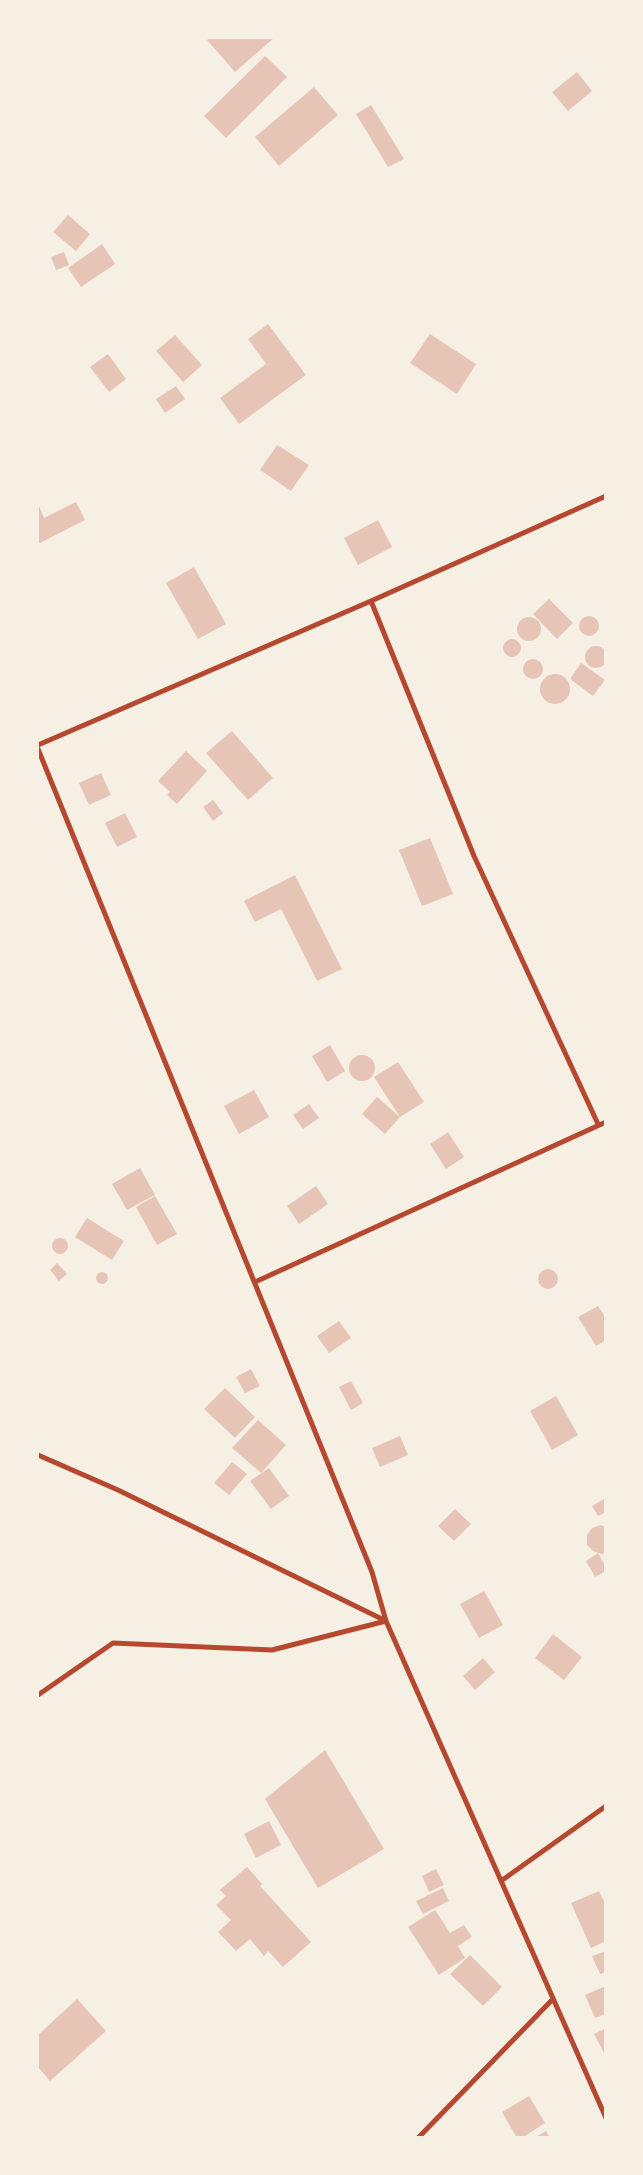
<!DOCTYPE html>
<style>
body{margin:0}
#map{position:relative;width:643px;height:2175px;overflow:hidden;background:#f6efe4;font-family:"PT Sans Narrow",sans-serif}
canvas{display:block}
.frame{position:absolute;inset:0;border:39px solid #f6efe4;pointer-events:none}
</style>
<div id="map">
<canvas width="643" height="2175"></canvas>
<div class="frame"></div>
</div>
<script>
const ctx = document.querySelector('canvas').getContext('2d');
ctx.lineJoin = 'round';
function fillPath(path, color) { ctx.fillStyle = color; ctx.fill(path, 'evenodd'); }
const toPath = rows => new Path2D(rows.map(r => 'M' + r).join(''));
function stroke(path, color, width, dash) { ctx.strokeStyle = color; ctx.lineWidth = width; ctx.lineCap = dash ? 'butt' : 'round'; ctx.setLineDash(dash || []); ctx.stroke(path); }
const building = toPath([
 [210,38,274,38,235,72,207,40],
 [265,56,287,77,226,138,204,116],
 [577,72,592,91,568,111,552,92],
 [314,87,338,115,279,166,255,137],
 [371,105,404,159,388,167,356,114],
 [68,215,90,234,76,251,53,232],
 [102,244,115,264,81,287,68,268],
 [64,252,69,265,56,270,51,257],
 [268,324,306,375,239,424,220,398,266,364,248,339],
 [430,334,476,364,457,394,410,363],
 [175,335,202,365,183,382,156,351],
 [108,354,126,379,109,392,90,367],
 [176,386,185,399,165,413,156,399],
 [277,445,309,465,291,491,260,470],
 [76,502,85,520,38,544,38,504,44,518],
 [378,520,392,547,358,565,344,538],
 [194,567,226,624,198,639,166,583],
 [549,599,573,623,557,639,533,614],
 '579 626a10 10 0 1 1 20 0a10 10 0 1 1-20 0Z',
 '517 629a12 12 0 1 1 24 0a12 12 0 1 1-24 0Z',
 '503 648a9 9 0 1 1 18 0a9 9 0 1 1-18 0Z',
 '585 657a11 11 0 1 1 22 0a11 11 0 1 1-22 0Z',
 '523 669a10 10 0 1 1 20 0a10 10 0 1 1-20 0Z',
 [581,663,605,680,593,696,570,679],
 '540 689a15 15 0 1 1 30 0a15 15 0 1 1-30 0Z',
 [232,731,273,778,248,800,206,753],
 [186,751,207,771,177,804,167,795,170,792,158,781],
 [101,773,111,795,89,805,79,783],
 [213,800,223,813,213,821,203,807],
 [125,813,137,837,117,847,105,823],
 [430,838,453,894,422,906,399,850],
 [295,875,342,969,317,981,281,909,255,922,244,901],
 [330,1045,345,1071,327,1082,312,1056],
 '349 1068a13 13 0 1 1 26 0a13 13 0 1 1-26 0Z',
 [398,1062,424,1102,400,1117,374,1077],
 [254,1090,269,1117,239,1134,224,1106],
 [377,1097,400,1117,385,1134,362,1114],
 [309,1104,319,1118,303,1129,293,1115],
 [448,1132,464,1157,446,1169,430,1144],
 [140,1168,155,1195,127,1210,112,1184],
 [316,1186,328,1204,299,1224,287,1206],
 [155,1196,177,1234,157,1245,136,1207],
 [87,1218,124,1241,112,1260,75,1237],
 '52 1246a8 8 0 1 1 16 0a8 8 0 1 1-16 0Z',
 [57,1263,67,1274,59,1281,50,1270],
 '538 1279a10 10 0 1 1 20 0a10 10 0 1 1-20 0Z',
 '96 1278a6 6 0 1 1 12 0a6 6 0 1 1-12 0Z',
 [598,1306,606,1318,606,1340,596,1346,578,1317],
 [339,1321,351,1338,329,1353,317,1336],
 [251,1369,260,1386,245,1393,236,1377],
 [351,1381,363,1403,351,1410,339,1387],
 [225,1388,255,1417,235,1438,204,1409],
 [556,1396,578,1435,552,1450,530,1411],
 [258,1420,286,1445,261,1473,232,1448],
 [400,1436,408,1455,380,1467,372,1448],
 [232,1462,247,1474,229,1495,214,1483],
 [269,1468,289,1496,271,1509,250,1481],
 [604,1499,606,1512,598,1516,592,1506],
 [455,1509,471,1524,454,1541,438,1526],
 [601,1525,606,1527,606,1553,601,1554,593,1551,587,1545,587,1535,592,1528],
 [598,1553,606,1567,606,1571,595,1577,586,1561],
 [484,1591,503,1625,479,1638,460,1604],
 [553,1634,582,1657,564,1680,535,1658],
 [483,1658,495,1672,475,1690,463,1676],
 [325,1750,384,1849,318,1888,265,1799],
 [269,1821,281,1845,256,1858,244,1834],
 [247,1867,262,1884,260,1886,311,1942,283,1967,268,1951,264,1956,250,1939,236,1951,218,1932,231,1920,216,1905,226,1896,220,1890],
 [436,1869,444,1885,429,1892,422,1876],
 [443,1888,449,1901,423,1914,416,1901],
 [599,1891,606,1905,606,1941,591,1948,571,1903],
 [435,1910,450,1933,464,1925,472,1937,458,1946,465,1958,439,1975,408,1927],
 [606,1951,606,1972,600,1974,592,1956],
 [470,1955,502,1987,483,2006,450,1974],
 [606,1986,606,2014,595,2018,585,1995],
 [77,1999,106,2031,50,2081,38,2067,38,2035],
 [606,2028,606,2052,604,2053,594,2034],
 [529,2096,545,2123,522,2138,517,2138,502,2112],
 [546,2131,550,2138,534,2138]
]);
const minor = toPath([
 [371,601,474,856,598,1124],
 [38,745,371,601,606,496],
 [38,749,372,1572,386,1621,606,2118],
 [255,1282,606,1122],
 [38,1455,118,1490,386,1621],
 [38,1695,113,1643,272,1650,386,1621],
 [501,1881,606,1806],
 [418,2138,552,2000]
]);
fillPath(building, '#e6c5b7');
stroke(minor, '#b5482f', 5);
</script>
